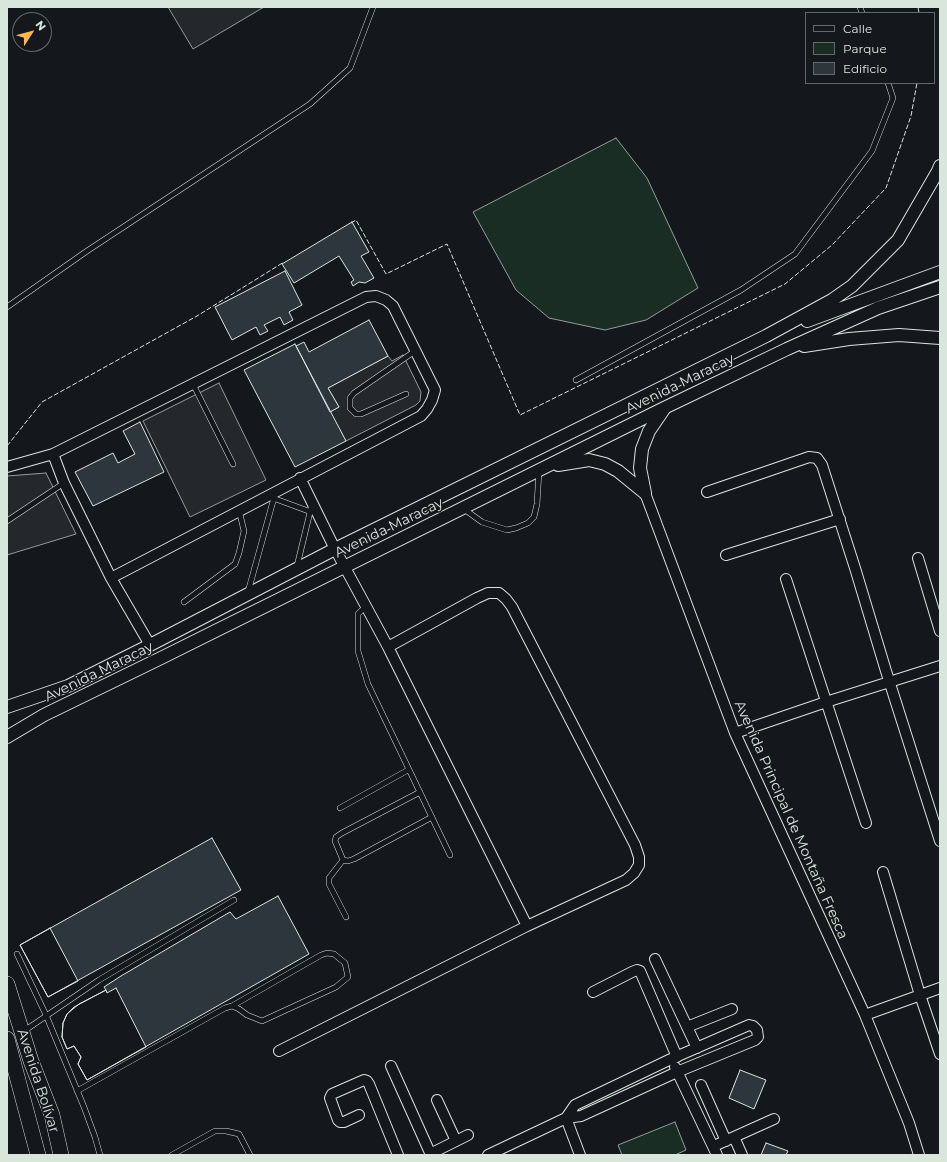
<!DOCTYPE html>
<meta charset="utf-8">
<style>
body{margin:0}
#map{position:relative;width:947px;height:1162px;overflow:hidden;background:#14181c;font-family:Montserrat,sans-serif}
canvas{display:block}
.frame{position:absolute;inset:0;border:8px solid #d8e6dc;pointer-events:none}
.legend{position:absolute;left:805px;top:12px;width:130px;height:72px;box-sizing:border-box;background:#14181c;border:1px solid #626a69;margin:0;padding:5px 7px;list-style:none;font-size:12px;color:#d8e6dc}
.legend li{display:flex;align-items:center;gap:8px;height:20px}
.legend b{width:20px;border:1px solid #626a69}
.north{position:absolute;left:12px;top:12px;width:40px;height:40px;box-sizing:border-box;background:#14181c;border:1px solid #626a69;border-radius:50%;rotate:54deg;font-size:11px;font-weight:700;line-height:16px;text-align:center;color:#d8e6dc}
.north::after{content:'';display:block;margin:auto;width:14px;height:18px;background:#ffb74d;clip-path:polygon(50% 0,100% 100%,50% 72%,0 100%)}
</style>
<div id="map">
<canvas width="947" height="1162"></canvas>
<div class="frame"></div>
<ul class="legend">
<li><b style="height:5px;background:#14181c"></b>Calle</li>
<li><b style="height:11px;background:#1a2d24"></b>Parque</li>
<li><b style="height:11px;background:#2c363c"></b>Edificio</li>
</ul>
<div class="north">N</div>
</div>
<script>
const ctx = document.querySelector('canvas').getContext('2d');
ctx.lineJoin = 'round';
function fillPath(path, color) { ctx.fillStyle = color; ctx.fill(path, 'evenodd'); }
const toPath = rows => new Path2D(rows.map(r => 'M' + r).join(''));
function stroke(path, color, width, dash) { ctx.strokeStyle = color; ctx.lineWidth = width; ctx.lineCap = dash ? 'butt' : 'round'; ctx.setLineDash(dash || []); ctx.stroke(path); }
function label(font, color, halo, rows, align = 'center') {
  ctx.font = font + ' Montserrat,sans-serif'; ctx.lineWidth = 3; ctx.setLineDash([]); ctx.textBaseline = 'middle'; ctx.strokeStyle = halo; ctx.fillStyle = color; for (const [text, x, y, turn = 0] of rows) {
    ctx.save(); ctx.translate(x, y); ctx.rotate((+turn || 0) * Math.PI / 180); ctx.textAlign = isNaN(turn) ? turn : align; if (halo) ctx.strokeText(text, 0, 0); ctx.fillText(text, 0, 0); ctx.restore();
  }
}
const green = toPath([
 [616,138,647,178,698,288,646,320,605,330,549,318,516,290,473,212,616,138],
 [675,1122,686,1150,675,1155,622,1155,618,1145,675,1122]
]);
const parking = toPath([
 [168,7,264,7,193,49,168,7],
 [403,355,421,392,420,401,416,405,346,441,330,412,339,407,328,388,388,356,392,361,403,355],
 [219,383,266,480,190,517,143,421,219,383],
 [46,473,76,534,7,555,7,476,46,473]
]);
const building = toPath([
 [352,222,369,252,361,256,374,278,365,283,359,282,353,286,351,282,354,280,339,256,294,283,282,264,352,222],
 [285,271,302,305,289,312,293,320,284,325,280,317,264,325,268,331,260,335,256,327,232,340,215,307,285,271],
 [369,320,388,356,328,388,339,407,330,412,296,346,304,342,309,352,369,320],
 [295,344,346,441,295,467,244,370,295,344],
 [140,422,164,472,93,506,75,472,113,453,118,463,135,454,123,431,140,422],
 [212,838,241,890,48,997,20,945,212,838],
 [278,896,309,954,87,1080,78,1064,81,1057,74,1046,67,1049,62,1037,63,1023,67,1014,74,1007,106,990,104,987,121,976,230,912,236,919,278,896],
 [50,928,78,981,48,997,20,945,50,928],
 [116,988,146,1047,87,1080,78,1064,81,1057,74,1046,67,1049,65,1044,62,1037,63,1023,67,1014,79,1004,106,990,107,993,116,988],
 [740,1070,766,1080,754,1109,729,1098,740,1070],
 [766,1143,788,1151,786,1155,761,1155,766,1143]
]);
const service = toPath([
 [860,7,862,13],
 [7,307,87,251,310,104,350,68,373,7],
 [576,380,741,290,795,254,872,151,893,98,888,83],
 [193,384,233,464],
 [406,394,361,414,356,414,350,408,350,398,354,393,415,351],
 [273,498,311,512],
 [464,509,482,522,507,530,516,528,528,523,534,517,537,504,539,471],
 [7,521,64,483],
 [297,566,312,504],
 [248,592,275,494],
 [184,602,235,564,239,553,244,531,239,510],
 [365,607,358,614,358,651,368,684,450,855],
 [420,792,342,833,336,837,335,841,343,860,348,861,354,859,432,817],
 [340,808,408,770],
 [343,860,329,878,329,884,346,917],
 [17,954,46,1015,84,1107,95,1137,100,1155],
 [24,1031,99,980,234,900],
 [77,1091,225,1008,232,1006,321,955,327,953,334,954,345,963,348,977,336,987,262,1021,247,1015,239,1009,232,1006],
 [172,1155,215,1131,226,1131,239,1134,250,1155]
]);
const minor = toPath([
 [7,467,53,454],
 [300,478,335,549,388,647,527,926],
 [707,492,809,457,817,458,822,465,855,568,886,671,940,841],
 [645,493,735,733,865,1015,909,1123,919,1155],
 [726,555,840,519],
 [918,558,940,631],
 [111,578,421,416,427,409,432,400,435,390,393,306,386,300,376,296,366,297,53,454,64,483,111,578,150,645],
 [786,579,866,823],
 [735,733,826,702,940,666],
 [883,872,920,995,940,1054],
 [655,959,697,1048],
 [593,992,632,972,637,970,640,971,677,1057],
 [865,1015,940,988],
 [687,1027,732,1009],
 [279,1051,527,926,626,880,634,873,639,865,639,857,635,845,512,607,506,599,499,593,488,593,477,598,388,647],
 [391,1066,431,1155],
 [675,1067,717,1155],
 [701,1085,726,1141],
 [437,1100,456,1141],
 [359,1115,344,1122,340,1122,338,1120,330,1098,332,1094,364,1080,367,1081,369,1084,398,1155],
 [566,1118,580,1155],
 [734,1137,742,1155],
 [714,1146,774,1119],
 [430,1154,468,1135],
 [488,1155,566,1118,581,1116,677,1072,755,1040,758,1037,757,1030,753,1026,749,1025,671,1059,575,1105,566,1118]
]);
const tertiary = toPath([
 [807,321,940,272],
 [804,346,849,339,899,335,940,338],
 [558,465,589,460,605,464,618,471,645,493],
 [645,493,640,468,642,449,649,431,664,409],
 [7,707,68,686,150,645,335,549,766,336,832,300,852,286,898,240,938,171,940,166],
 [7,737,44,715,161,658,664,408,787,349,878,308,940,287]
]);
const primary = toPath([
 [7,984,31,1061,52,1115,61,1155],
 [7,1039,38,1155]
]);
const fence = toPath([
 [918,7,919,13],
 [351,223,356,220,386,274,447,244,520,415,785,284,832,245,886,188,911,116,917,83],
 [7,446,42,402,197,316,284,262]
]);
const streetNames = [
 ["Avenida Maracay",680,384,-26],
 ["Avenida Maracay",389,528,-26],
 ["Avenida Maracay",99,672,-26],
 ["Avenida Principal de Montaña Fresca",791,820,66],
 ["Avenida Bolívar",38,1081,72]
];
fillPath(green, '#1a2d24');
stroke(green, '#939e99', 1);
fillPath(parking, '#24282b');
stroke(parking, '#939e99', 1);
fillPath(building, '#2c363c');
stroke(building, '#d8e6dc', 1);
stroke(service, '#d8e6dc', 6);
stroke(minor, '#d8e6dc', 12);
stroke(tertiary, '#d8e6dc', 14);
stroke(primary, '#d8e6dc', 16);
stroke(service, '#14181c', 5);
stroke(minor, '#14181c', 10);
stroke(tertiary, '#14181c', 12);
stroke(primary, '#14181c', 15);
stroke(fence, '#d8e6dc', 1, [5, 2]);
label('14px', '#d8e6dc', '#14181c', streetNames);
</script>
